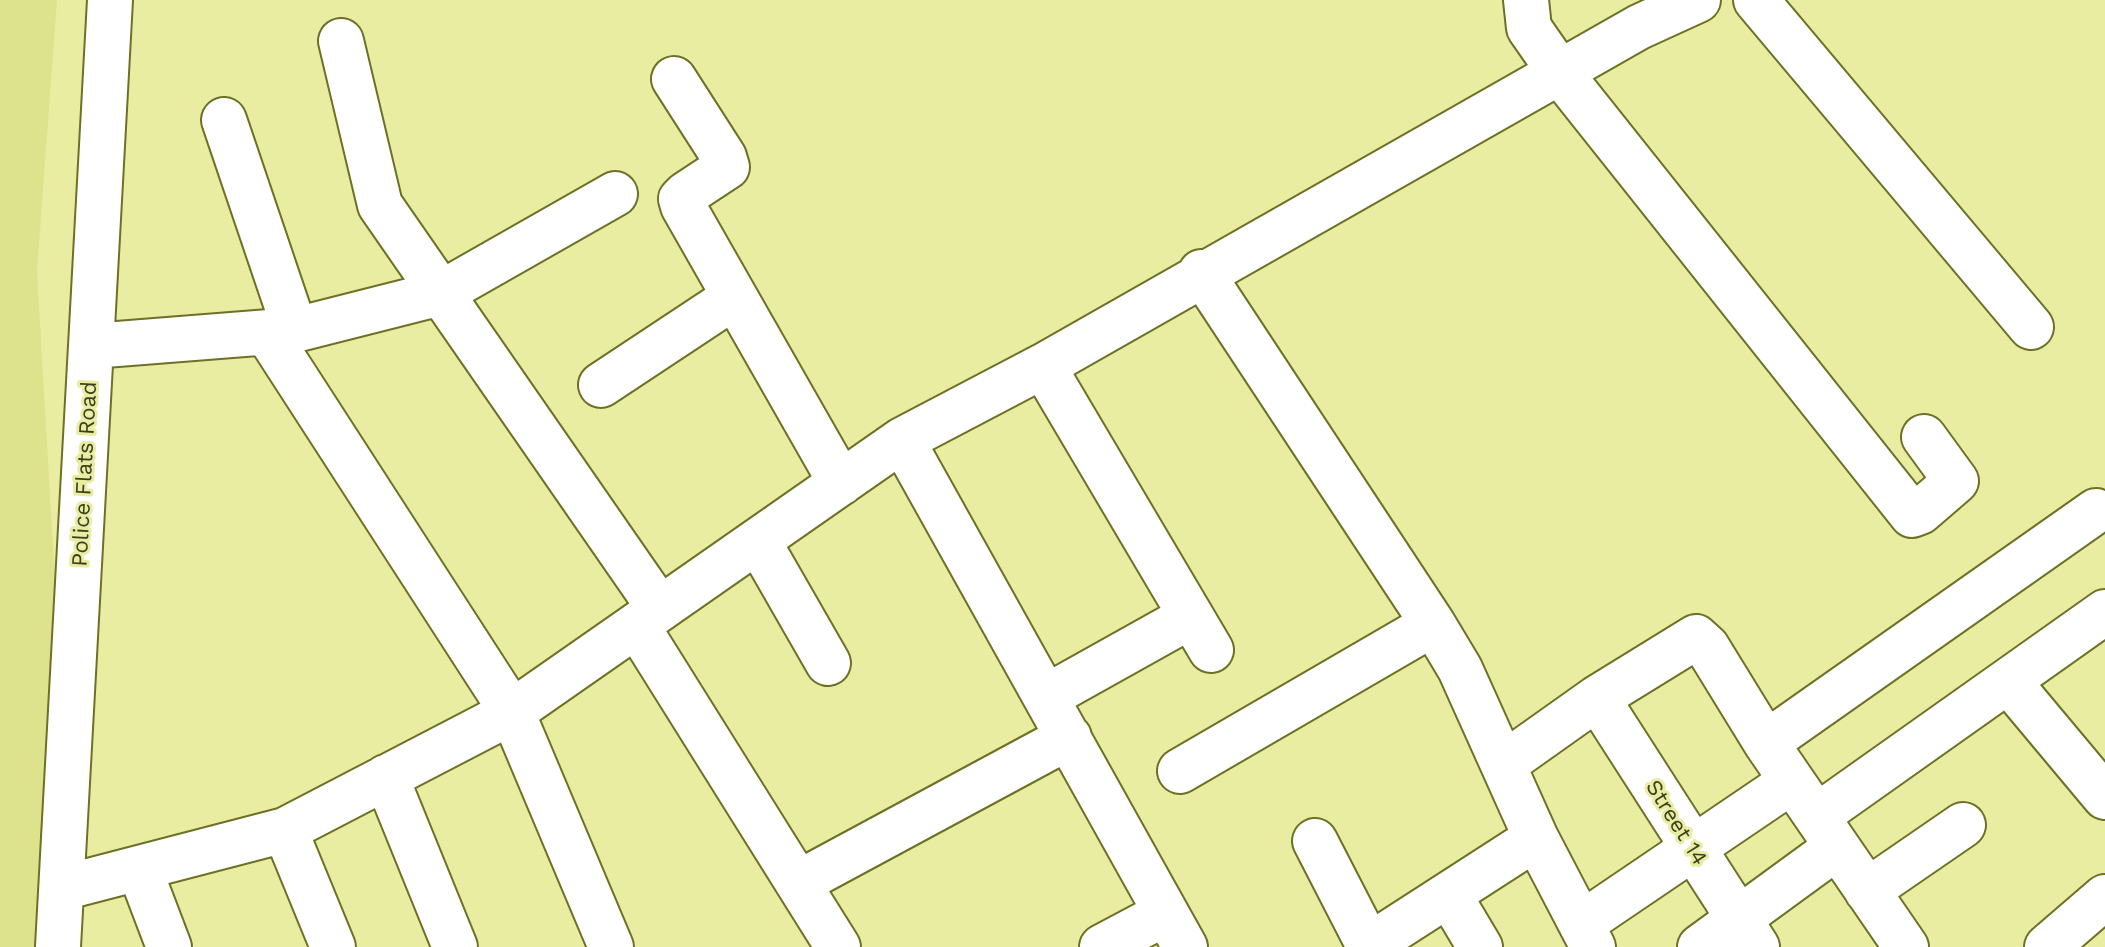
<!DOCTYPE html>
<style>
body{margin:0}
canvas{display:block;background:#e8eda1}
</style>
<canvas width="2105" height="947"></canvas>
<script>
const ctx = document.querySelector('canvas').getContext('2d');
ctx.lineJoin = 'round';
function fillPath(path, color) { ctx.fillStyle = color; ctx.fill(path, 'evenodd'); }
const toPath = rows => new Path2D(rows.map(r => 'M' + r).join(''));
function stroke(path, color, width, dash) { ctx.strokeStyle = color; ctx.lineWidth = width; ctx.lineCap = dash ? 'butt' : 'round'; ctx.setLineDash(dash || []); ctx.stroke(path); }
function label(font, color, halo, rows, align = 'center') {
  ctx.font = font + ' "Work Sans",sans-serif'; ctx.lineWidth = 6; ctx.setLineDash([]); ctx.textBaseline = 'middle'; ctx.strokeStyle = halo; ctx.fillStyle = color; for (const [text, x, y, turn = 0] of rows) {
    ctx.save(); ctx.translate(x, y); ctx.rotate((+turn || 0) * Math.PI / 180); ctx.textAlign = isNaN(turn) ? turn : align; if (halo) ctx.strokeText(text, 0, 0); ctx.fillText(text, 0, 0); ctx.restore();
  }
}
const built = toPath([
 [0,0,57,0,37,271,58,633,46,947,0,947]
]);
const minor = toPath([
 [1526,0,1529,28,1561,74,1912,515,1920,512,1956,481,1924,437],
 [1756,0,2031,327],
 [341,41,380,205,660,609],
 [674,79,724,157,727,167,686,194,681,199,683,206,841,483],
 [224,120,295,330],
 [1201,272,1433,624],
 [267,333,512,712,611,947],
 [92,346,295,330,441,293,615,194],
 [1043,366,1211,650],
 [601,385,734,297],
 [902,440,1185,947],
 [758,541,828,663],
 [637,626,838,947],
 [2008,681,2105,797],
 [1046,697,1191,616],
 [1597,698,1757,947],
 [1766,743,2096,511],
 [1504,764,1597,698,1696,637,1707,647,1766,743,1906,947],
 [1180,771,1433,624,1460,669,1536,838,1593,947],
 [386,777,455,947],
 [1817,816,2105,612],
 [285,830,333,947],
 [1315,841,1369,946],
 [139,868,169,947],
 [800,882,1069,737],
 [62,888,285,830,512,712,902,440,1043,366,1639,27,1698,0],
 [1867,891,1963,825],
 [1449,895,1480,947],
 [1581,924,1792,781],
 [58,947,110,0],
 [1102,947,1166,913],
 [1367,947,1536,838],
 [1700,947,1837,847],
 [2047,947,2105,897]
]);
const streetNames = [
 ["Police Flats Road",85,474,-87],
 ["Street 14",1676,823,58]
];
fillPath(built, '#dde28d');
stroke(minor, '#6e7125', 48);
stroke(minor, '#fff', 44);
label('22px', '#3c3e1e', '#e8eda1', streetNames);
</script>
